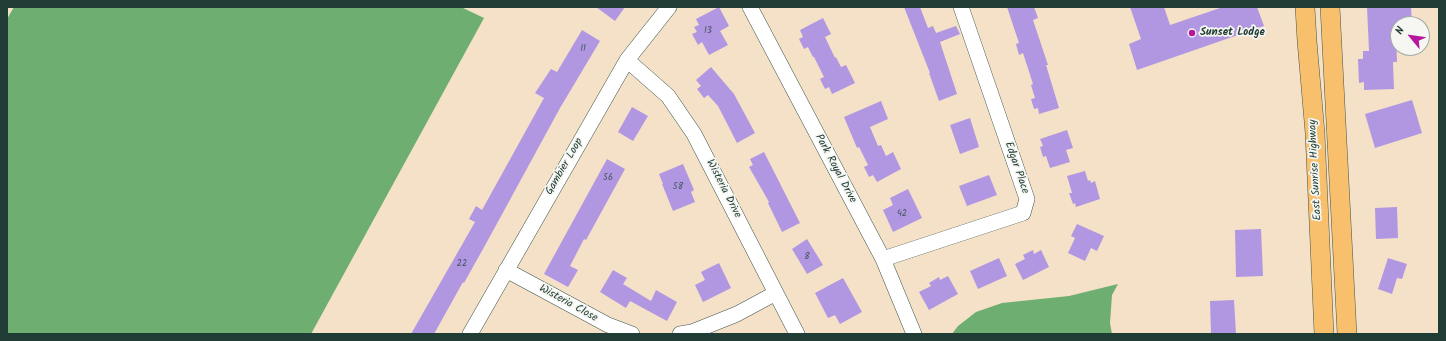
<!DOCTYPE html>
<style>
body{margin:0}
#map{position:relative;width:1446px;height:341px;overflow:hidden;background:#f4e1c8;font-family:Kalam,sans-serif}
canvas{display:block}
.frame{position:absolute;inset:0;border:8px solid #1f3d34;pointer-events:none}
.north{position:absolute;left:1390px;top:16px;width:40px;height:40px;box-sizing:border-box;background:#f6f6f2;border:1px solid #a0aca6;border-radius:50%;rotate:299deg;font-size:11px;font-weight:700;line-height:16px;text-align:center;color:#1f3d34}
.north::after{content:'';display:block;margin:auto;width:14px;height:18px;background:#b5179e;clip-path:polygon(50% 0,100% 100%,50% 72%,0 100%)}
</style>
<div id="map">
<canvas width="1446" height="341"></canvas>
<div class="frame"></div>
<div class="north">N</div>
</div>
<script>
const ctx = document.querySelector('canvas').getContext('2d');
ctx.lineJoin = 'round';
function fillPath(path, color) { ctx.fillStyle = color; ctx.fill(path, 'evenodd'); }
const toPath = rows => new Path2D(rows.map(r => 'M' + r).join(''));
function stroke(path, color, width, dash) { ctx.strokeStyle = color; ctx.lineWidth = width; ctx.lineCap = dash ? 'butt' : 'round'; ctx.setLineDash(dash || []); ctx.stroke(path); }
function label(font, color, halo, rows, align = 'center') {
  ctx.font = font + ' Kalam,sans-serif'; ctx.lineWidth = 3.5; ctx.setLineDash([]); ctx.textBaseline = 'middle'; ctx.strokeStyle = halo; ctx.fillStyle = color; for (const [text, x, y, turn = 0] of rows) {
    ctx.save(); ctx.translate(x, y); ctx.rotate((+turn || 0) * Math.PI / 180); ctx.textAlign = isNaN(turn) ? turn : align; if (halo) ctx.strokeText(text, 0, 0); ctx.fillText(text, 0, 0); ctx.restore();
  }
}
const forest = toPath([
 [14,7,461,7,484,18,311,334,7,334,7,19],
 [1118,284,1112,295,1110,323,1112,334,952,334,958,326,976,312,1002,303,1069,296]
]);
const building = toPath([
 [596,7,625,7,615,21],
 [719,7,729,26,720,31,728,45,709,55,702,42,698,45,692,34,697,32,694,27,699,25,696,19],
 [904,7,920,7,928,28,933,26,936,33,956,26,960,34,940,42,957,94,939,101,929,73,930,73],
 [1007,7,1034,7,1038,18,1033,20,1048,65,1046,65,1059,108,1039,114,1038,108,1034,109,1031,99,1035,98,1031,85,1033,84,1023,53,1019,55,1016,44,1019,43],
 [1130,7,1164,7,1170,25,1223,7,1257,7,1264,26,1137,70,1129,44,1141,39],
 [1367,7,1411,7,1412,24,1398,24,1398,35,1396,36,1397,62,1393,62,1394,89,1364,90,1364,82,1359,83,1358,59,1363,59,1363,51,1369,51],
 [823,18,831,34,825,37,835,58,836,57,841,67,846,65,855,83,832,94,829,87,825,89,820,79,824,77,814,57,813,57,808,47,804,49,799,39,803,37,800,30],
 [582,30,600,41,560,108,488,240,464,283,463,282,434,334,411,334,475,222,469,219,476,206,482,210,544,98,535,93,551,69,557,72],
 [711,67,734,94,755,133,737,143,718,106,708,95,704,98,697,89,701,86,696,80],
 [1412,100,1422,133,1375,148,1365,114],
 [881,101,888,119,870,127,878,146,881,145,886,156,893,152,901,169,877,182,873,175,869,177,864,167,868,165,859,147,857,148,844,117],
 [632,107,648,116,633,141,618,132],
 [970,118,979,147,960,154,950,125],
 [1067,130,1073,148,1066,150,1070,162,1050,168,1046,156,1043,157,1040,147,1043,146,1040,139],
 [764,152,800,223,782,232,768,203,769,202,749,167,753,165,750,159],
 [607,159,625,169,586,240,584,239,570,266,578,270,568,287,544,274],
 [683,164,694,190,691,192,695,202,673,211,662,184,663,184,659,174],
 [1085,171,1088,181,1090,180,1091,183,1095,181,1100,199,1076,207,1075,203,1073,204,1069,193,1072,193,1067,176],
 [989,175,997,195,967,206,959,186],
 [908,189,922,218,893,232,883,210,893,205,890,198],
 [1397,207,1398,238,1376,239,1375,208],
 [1077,224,1104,236,1097,251,1091,248,1085,261,1068,253,1075,238,1071,236],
 [1261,229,1263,276,1236,277,1235,230],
 [807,239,823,265,807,274,792,249],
 [1033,250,1034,254,1041,250,1049,267,1023,280,1015,264,1025,259,1023,255],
 [999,258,1007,276,978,289,970,271],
 [1388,258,1407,264,1402,279,1397,278,1392,294,1378,289],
 [719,263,731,288,703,302,695,285,705,280,701,272],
 [613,270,627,278,623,284,651,301,656,290,677,302,667,321,630,301,626,308,600,292],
 [948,276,958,294,929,310,919,292,931,286,929,283,939,277,940,280],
 [843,278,862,312,840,324,835,315,828,318,815,293],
 [1234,300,1236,334,1211,334,1210,301]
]);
const minor = toPath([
 [750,7,883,259,914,334],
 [627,60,668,96,694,134,797,334],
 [883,259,1023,213,1027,199,961,7],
 [506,270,608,325,632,334],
 [470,334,627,60,669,7],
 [680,334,692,332,737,314,776,293]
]);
const major = toPath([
 [1305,7,1307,41,1315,133,1324,334],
 [1330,7,1347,334]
]);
const markers = [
 [1192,33,4,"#b5179e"]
];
const numberNames = [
 ["13",708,31],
 ["11",583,49],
 ["56",608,178],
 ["58",678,187],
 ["42",902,214],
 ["8",807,257],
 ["22",462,264]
];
const poiNames = [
 ["Sunset Lodge",1200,33]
];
const streetNames = [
 ["Gambier Loop",565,167,-60],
 ["Edgar Place",1016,168,71],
 ["Park Royal Drive",835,169,62],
 ["East Sunrise Highway",1316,170,-93],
 ["Wisteria Drive",723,189,63],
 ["Wisteria Close",568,304,29]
];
fillPath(forest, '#6eae71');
fillPath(building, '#b197e1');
stroke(minor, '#3f564a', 16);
stroke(major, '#3f564a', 20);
stroke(minor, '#fff', 15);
stroke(major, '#f8bf6c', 19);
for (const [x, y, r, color] of markers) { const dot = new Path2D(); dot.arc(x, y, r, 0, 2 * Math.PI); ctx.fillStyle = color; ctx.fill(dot); stroke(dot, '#f6f6f2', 1.5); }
label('9px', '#44545f', null, numberNames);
label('bold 11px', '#1f3d34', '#f6f6f2', poiNames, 'left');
label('11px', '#1f3d34', '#f6f6f2', streetNames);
</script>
